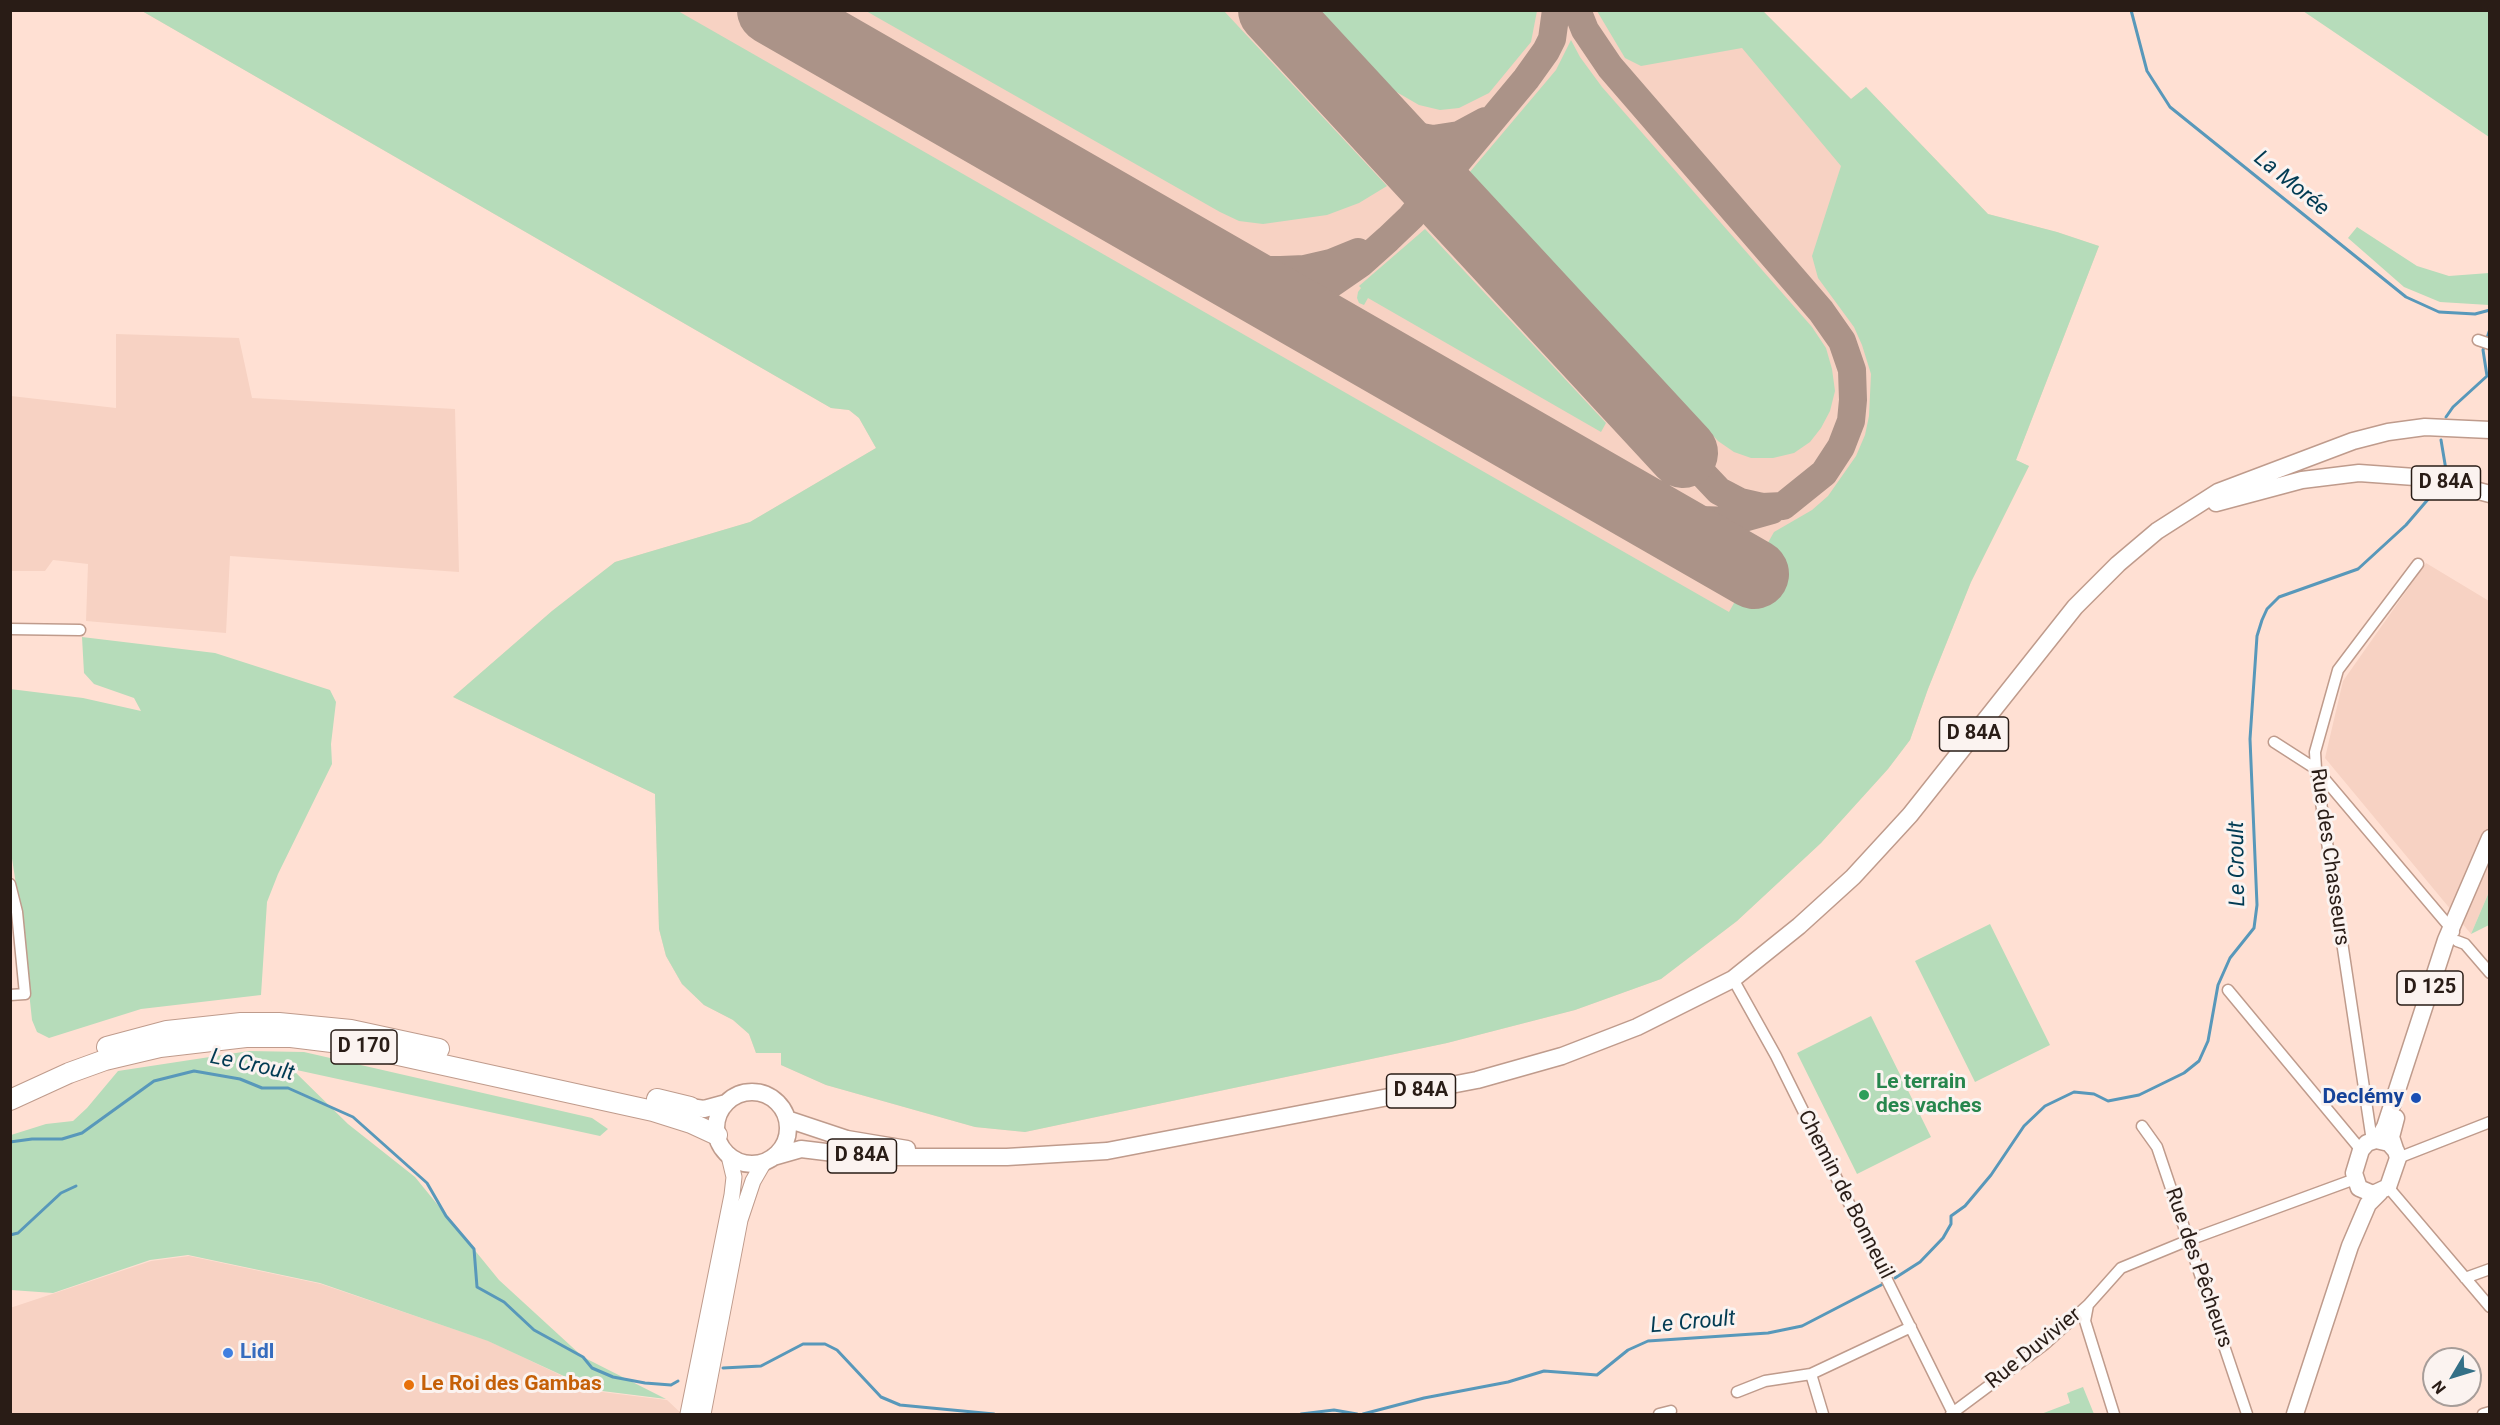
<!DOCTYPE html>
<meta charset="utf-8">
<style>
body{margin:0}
#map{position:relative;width:2500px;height:1425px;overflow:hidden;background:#ffe0d3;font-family:Roboto,sans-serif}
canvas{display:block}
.frame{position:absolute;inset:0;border:12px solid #291c16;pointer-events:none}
.north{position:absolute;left:2422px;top:1347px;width:60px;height:60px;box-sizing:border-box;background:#fbf3f0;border:2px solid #a79d99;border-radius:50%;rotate:232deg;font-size:16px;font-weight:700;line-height:24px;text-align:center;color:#291c16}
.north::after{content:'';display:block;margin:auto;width:21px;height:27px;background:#347087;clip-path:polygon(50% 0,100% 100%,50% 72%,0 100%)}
</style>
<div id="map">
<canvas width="2500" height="1425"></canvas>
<div class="frame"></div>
<div class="north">N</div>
</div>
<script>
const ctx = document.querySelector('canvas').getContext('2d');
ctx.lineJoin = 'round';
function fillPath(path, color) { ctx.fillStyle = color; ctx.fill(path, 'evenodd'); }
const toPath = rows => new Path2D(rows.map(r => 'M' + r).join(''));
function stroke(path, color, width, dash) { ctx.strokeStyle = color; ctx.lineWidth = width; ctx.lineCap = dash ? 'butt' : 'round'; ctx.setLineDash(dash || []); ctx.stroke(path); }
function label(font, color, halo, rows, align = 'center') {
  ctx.font = font + ' Roboto,sans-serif'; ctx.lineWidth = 6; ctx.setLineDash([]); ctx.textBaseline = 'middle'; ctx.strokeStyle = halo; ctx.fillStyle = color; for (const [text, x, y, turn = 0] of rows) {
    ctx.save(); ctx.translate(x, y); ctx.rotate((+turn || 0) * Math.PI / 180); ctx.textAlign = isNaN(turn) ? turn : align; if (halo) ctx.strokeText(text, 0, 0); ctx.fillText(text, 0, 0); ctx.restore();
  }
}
const built = toPath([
 [142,11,1763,11,1851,99,1866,87,1988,214,2057,232,2099,246,2016,460,2029,466,1971,582,1928,689,1910,740,1888,769,1821,843,1737,921,1661,979,1575,1010,1447,1043,1025,1132,975,1127,826,1085,781,1065,781,1053,756,1053,749,1034,733,1020,704,1005,682,984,666,956,659,929,655,794,453,697,552,611,615,562,750,522,876,448,859,418,849,410,831,408],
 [116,334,239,338,252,398,455,409,459,572,230,556,226,633,86,621,88,564,53,560,45,571,11,571,11,396,116,408],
 [2426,563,2489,601,2489,892,2471,934,2325,758,2343,681],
 [189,1256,321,1284,489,1341,594,1391,667,1400,682,1414,11,1414,10,1308,151,1261]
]);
const green = toPath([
 [142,11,678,11,1729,612,1774,532,1812,510,1828,496,1856,456,1865,435,1869,416,1871,374,1862,345,1854,327,1818,278,1812,256,1841,166,1742,48,1641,66,1625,58,1597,11,1763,11,1851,99,1866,87,1988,214,2057,232,2099,246,2016,460,2029,466,1971,582,1928,689,1910,740,1888,769,1821,843,1737,921,1661,979,1575,1010,1447,1043,1025,1132,975,1127,826,1085,781,1065,781,1053,756,1053,749,1034,733,1020,704,1005,682,984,666,956,659,929,655,794,453,697,552,611,615,562,750,522,876,448,859,418,849,410,831,408],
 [866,11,1224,11,1387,186,1359,203,1327,215,1263,224,1239,221,1220,212],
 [1320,11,1537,11,1531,42,1489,93,1459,108,1440,110,1419,105,1393,90],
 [2303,11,2489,11,2489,137],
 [1571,40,1580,57,1602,87,1812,327,1826,348,1832,369,1835,391,1830,411,1821,428,1810,442,1794,453,1773,458,1751,458,1734,452,1718,441,1469,173,1556,70],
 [2357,227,2417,266,2449,276,2489,273,2489,305,2440,302,2404,287,2348,238],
 [1425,229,1606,423,1601,432,1368,298,1364,305,1359,303,1357,298,1358,292,1361,288,1359,286],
 [82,637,215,653,330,690,336,702,331,744,332,764,278,874,267,902,261,995,141,1009,49,1038,37,1032,32,1020,21,917,11,852,10,689,83,698,141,711,134,698,94,684,84,673],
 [2489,892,2489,925,2471,934],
 [1990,924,2050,1045,1975,1082,1915,961],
 [1871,1016,1931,1137,1857,1174,1797,1053],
 [249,1051,304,1052,592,1118,608,1129,600,1136,292,1069,348,1124,415,1177,499,1280,583,1357,666,1399,594,1390,488,1341,320,1283,188,1255,150,1260,53,1293,11,1290,11,1135,46,1124,73,1121,87,1108,118,1071],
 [2083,1387,2094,1414,2041,1414,2070,1403,2067,1393]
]);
const stream = toPath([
 [2131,10,2147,71,2170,107,2406,297,2439,312,2475,314,2490,310],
 [2446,417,2453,407,2487,376,2483,350,2490,329],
 [2441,440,2446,470],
 [10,1142,32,1139,62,1139,82,1133,154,1081,194,1071,240,1079,262,1088,288,1088,353,1117,427,1183,446,1216,474,1249,477,1287,504,1302,534,1330,583,1357,592,1368,613,1377,645,1383,671,1385,678,1381],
 [10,1235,18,1233,61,1193,76,1186],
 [1895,1278,1920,1262,1943,1238,1951,1224,1951,1216,1965,1206,1991,1175,2024,1126,2045,1106,2074,1092,2094,1094,2108,1101,2139,1095,2184,1073,2199,1061,2208,1041,2218,985,2230,958,2254,928,2257,905,2250,739,2257,636,2262,620,2267,609,2279,597,2358,569,2406,525,2436,490],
 [723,1368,761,1366,803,1344,825,1344,837,1350,881,1397,900,1405,994,1414],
 [1301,1414,1334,1410,1357,1414],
 [1363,1414,1424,1398,1508,1382,1544,1371,1597,1375,1628,1350,1648,1341,1768,1333,1802,1326,1885,1283]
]);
const taxiway = toPath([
 [1577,10,1585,30,1610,67,1821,311,1842,341,1852,370,1853,400,1851,421,1841,447,1824,473,1783,506,1762,507,1740,502,1719,491,1683,453],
 [1370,115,1405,134,1433,139,1459,135,1485,121],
 [1197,254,1254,270,1281,270,1305,269,1331,263,1358,252],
 [1251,285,1276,292,1303,293,1331,284,1360,264,1388,239,1411,217,1526,79,1546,51,1552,39,1556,10],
 [1625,500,1664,513,1701,520,1733,521,1772,510]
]);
const runway = toPath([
 [772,10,1754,574],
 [1273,10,1683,453]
]);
const street = toPath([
 [2478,340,2490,344],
 [10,629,80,630],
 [2274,742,2316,769,2454,932],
 [10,884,17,912,25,994,10,995],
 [2457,941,2465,944,2490,973],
 [1733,979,1776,1056,1953,1413],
 [2228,990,2361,1150],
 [2142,1126,2157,1147,2247,1414],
 [2372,1141,2316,769,2315,752,2338,670,2418,564],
 [2398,1158,2490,1122],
 [2388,1187,2490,1307],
 [2465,1278,2490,1269],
 [2088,1305,2085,1321,2114,1414],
 [1811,1374,1823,1414],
 [1737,1392,1765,1381,1811,1374,1911,1327],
 [1659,1414,1671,1411],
 [1951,1414,2045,1344,2088,1305,2121,1268,2189,1240,2355,1179],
 [2483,1414,2490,1412]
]);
const secondary = toPath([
 [688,1414,732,1195,734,1177,729,1156],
 [703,1414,740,1220,753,1181,764,1162]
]);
const primary = toPath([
 [2216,503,2302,480,2359,473,2429,478,2490,494],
 '716 1128a36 36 0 1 1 72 0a36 36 0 1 1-72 0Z',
 [690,1107,704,1109,726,1103],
 [787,1119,847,1139,907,1149],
 [2376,1140,2380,1136,2385,1127,2446,940,2490,838],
 [2376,1140,2389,1143,2396,1151,2398,1158,2388,1187,2373,1194,2359,1188,2354,1173,2361,1150,2367,1143,2376,1140],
 [2395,1149,2391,1137,2396,1118],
 [773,1157,801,1149,867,1157,1007,1157,1107,1151,1477,1080,1562,1056,1637,1027,1733,979,1799,926,1853,877,1910,815,2075,607,2118,564,2157,531,2218,492,2353,441,2388,432,2425,427,2490,430],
 [2295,1414,2350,1246,2368,1204,2380,1192]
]);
const highway = toPath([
 [107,1047,167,1031,241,1023,279,1023,351,1030,439,1049],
 [657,1099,690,1107],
 [10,1100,69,1073,105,1060,160,1047,246,1037,291,1037,348,1044,653,1111,691,1123,717,1135]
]);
const markers = [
 [1864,1095,6,"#2e9e5b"],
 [2416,1098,6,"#1a4fb4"],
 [228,1353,6,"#3f7fe0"],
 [409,1385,6,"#e8710a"]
];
const shields = [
 [2446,483,69],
 [1974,734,69],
 [2430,988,66],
 [364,1047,66],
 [1421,1091,69],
 [862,1156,69]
];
const shieldNames = [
 ["D 84A",2446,483],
 ["D 84A",1974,734],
 ["D 125",2430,988],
 ["D 170",364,1047],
 ["D 84A",1421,1091],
 ["D 84A",862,1156]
];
const streetNames = [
 ["Rue des Chasseurs",2329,857,82],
 ["Chemin de Bonneuil",1845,1195,63],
 ["Rue des Pêcheurs",2198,1268,71],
 ["Rue Duvivier",2034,1349,-39]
];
const leisureNames = [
 ["Le terrain",1876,1083],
 ["des vaches",1876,1107]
];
const transitNames = [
 ["Declémy",2404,1098]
];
const shopNames = [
 ["Lidl",240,1353]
];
const foodNames = [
 ["Le Roi des Gambas",421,1385]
];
const waterNames = [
 ["La Morée",2291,184,39],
 ["Le Croult",2238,864,-91],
 ["Le Croult",252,1066,12],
 ["Le Croult",1693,1323,-5]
];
fillPath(built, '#f7d2c3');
fillPath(green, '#b6dcba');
stroke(stream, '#5898ba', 3);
stroke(taxiway, '#ab9388', 28);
stroke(runway, '#ab9388', 70);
stroke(street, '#bf9b8c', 13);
stroke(secondary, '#bf9b8c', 17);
stroke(primary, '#bf9b8c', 19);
stroke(highway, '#bf9b8c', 22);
stroke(street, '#fff', 10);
stroke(secondary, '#fff', 15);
stroke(primary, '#fff', 16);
stroke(highway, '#fff', 20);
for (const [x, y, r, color] of markers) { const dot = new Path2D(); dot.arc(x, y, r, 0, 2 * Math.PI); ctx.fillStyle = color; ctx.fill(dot); stroke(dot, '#fbf3f0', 2); }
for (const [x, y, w] of shields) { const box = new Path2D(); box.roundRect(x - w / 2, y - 17, w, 34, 4.5); ctx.fillStyle = '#fbf3f0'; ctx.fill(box); stroke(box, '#291c16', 1.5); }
label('bold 20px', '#291c16', null, shieldNames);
label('21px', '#291c16', '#fbf3f0', streetNames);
label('bold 21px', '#27864d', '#fbf3f0', leisureNames, 'left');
label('bold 21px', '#164399', '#fbf3f0', transitNames, 'right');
label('bold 21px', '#366cbe', '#fbf3f0', shopNames, 'left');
label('bold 21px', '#c56008', '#fbf3f0', foodNames, 'left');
label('italic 22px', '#013b53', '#fbf3f0', waterNames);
</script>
